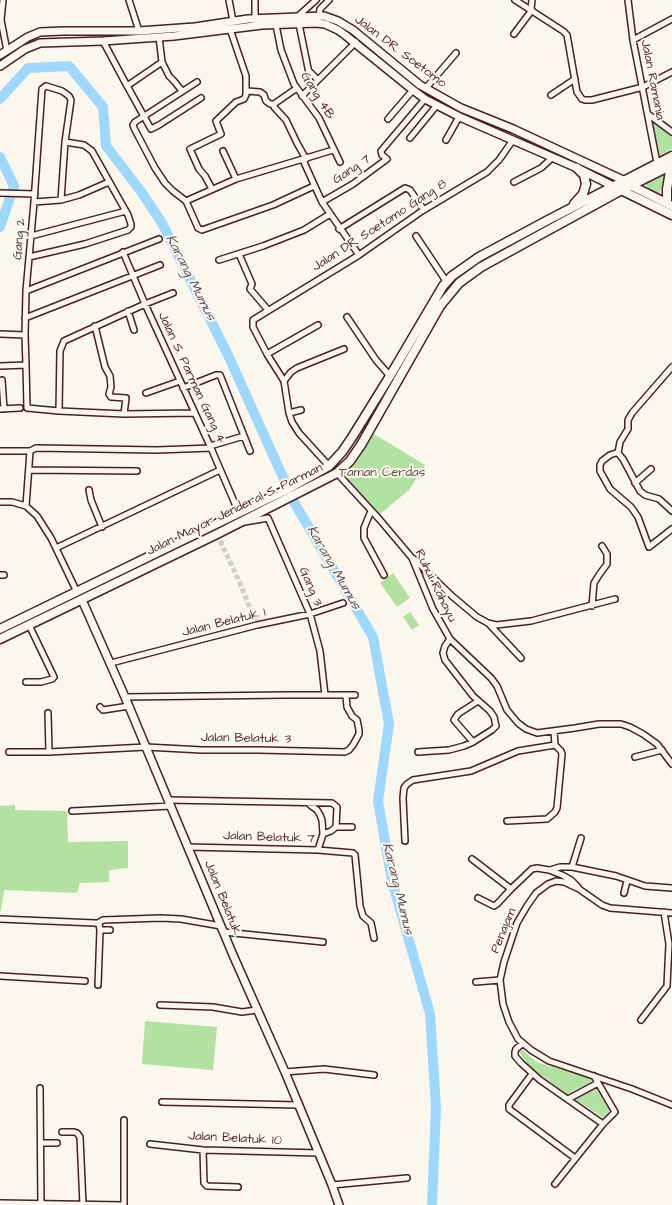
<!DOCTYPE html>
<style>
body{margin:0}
canvas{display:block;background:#fbf7ec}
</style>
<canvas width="672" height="1205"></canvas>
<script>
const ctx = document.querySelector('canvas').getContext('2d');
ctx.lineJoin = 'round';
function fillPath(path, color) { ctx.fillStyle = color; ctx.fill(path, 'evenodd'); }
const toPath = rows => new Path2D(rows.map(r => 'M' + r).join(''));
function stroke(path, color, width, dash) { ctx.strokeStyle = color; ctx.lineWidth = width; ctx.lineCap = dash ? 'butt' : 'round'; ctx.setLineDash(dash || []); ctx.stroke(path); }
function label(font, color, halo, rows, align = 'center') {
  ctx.font = font + ' "Architects Daughter",sans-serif'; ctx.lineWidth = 4; ctx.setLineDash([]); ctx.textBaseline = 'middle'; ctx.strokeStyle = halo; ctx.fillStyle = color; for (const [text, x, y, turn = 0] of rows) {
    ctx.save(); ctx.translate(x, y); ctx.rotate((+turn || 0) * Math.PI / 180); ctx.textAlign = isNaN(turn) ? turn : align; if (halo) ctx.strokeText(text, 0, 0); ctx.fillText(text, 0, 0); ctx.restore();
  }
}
const green = toPath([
 [652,120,672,137,672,149,659,156],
 [666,172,661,188,660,194,658,194,646,186,646,183],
 [369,431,425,465,409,490,380,514,351,485,340,471],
 [393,573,410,598,397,607,380,583],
 [410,612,419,625,412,630,403,617],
 [15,805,15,810,67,811,68,842,128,841,128,868,109,870,109,882,80,883,77,893,4,890,1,911,0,911,0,806],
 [145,1021,217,1027,213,1070,142,1064],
 [522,1048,529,1056,539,1063,593,1079,593,1081,567,1094,531,1068,519,1052],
 [596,1088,610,1111,603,1118,575,1099]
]);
const river = toPath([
 [0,99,28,68,69,66,103,107,106,146,140,190,162,223,228,355,295,504,373,637,389,724,378,801,392,881,430,1014,436,1108,432,1205],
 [0,157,14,186,0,227]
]);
const streetTunnel = toPath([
 [217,534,239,581,257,625]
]);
const street = toPath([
 [3,0,1,20,7,51],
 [129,0,139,31],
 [229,0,233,21],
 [515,0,563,31,567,35,577,92,582,99,585,100,592,100,643,87,672,72],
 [628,0,633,40,657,163],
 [531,9,532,0],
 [319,16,320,9,329,0],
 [297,17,316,0],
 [255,19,255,0],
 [299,24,309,73,310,72,318,80],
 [276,25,281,50,294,84,319,118,340,162],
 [514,34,532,10],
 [159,37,162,62,169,76,174,81,182,91],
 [633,40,672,19],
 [103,41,126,84,151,129,159,125,201,98],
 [197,82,135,122,133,125,134,128,155,168,165,183,173,191,186,201,236,179],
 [127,86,162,62],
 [426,88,456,53],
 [247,91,260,92,264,95,266,101,270,104,274,104,274,107,286,120,297,143,306,159],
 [551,95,575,79],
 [302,96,356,42],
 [274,104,297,88],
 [648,114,672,132],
 [388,119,413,90],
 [410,138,437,105],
 [446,140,459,117],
 [223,151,236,179,333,150],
 [303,160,322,202,359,255],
 [514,182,541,168,553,157],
 [212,189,205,176,199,169,190,149,221,134,216,121,236,102,244,99,246,95,246,76,230,29],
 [0,193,35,194],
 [186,201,198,228,202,230,273,205,314,186],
 [34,202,61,200,79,195,109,182],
 [322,202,353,184,387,159,382,155,381,151,425,99],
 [339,229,405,188,410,190,424,210],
 [31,236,126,211],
 [416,236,446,281],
 [123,252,145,304,211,448,239,513],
 [239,254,252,284,250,289,268,310],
 [29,257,85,244,128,230,131,227,131,224,128,215,92,151,84,145,65,142],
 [219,260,263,246,304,230,330,214],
 [26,291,159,239],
 [128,311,134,330],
 [347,317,376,360,390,376],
 [25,318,160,265],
 [95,326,105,367,110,376,111,387,109,394,111,397,126,398,124,414],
 [0,334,25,335],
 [267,354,318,325],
 [26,365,27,408,59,411,124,414,195,413],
 [0,366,26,365,25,335,26,291,34,202,42,89,46,86,62,91,69,96,71,100,65,142,61,200],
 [2,380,4,409],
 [284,381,291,372,297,368,344,349],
 [183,388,216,375,220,375,250,451],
 [146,393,180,381],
 [0,409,20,408],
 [59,411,60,351,64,341,145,304,173,293],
 [289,413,301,410],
 [210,446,244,436],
 [0,451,30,451],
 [30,451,36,448,157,450,211,448],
 [618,453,620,442,628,429,628,420,632,413,672,367],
 [329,466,299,433,292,422,289,413,284,381,267,354,253,327,253,320,359,255,422,211,487,172,499,160,513,140],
 [29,470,137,471],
 [337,473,380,520,412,558,433,609,450,639,491,678,497,686,507,710,518,723,526,729,537,733,575,728,599,724,621,724,630,727,643,734,657,744,672,764],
 [635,483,651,469],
 [89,490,91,500,102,527],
 [0,502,12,502,26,506,37,516,51,538,77,592],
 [26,506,30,451],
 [371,511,364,528,364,538,384,575],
 [672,511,659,499,645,495,640,491,623,459,618,453,616,453,610,455,602,461,600,465,600,471,610,489,631,507,638,517,649,547,672,529],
 [245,522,268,518,310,614,320,651,325,695],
 [56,548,220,470],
 [414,559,452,596,477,617,488,623,496,625,531,621,615,599],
 [0,575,4,575],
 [592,606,594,583,599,575,607,564,607,554,602,546],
 [489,624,521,658],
 [111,663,257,625,310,614,343,603],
 [26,682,41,682,52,679,54,677,29,625],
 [125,697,285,695,355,695],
 [100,707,103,710,129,706],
 [48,713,49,752],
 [473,742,454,720,458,714,478,701],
 [9,752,49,752,146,747,202,750,259,750,345,752,349,750,353,745,359,734,359,730,357,720,352,716,347,707,346,696],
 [418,752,449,750,464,746,473,742,492,730,496,726,494,717,490,711,473,696,445,660,443,653,445,646,450,639],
 [635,757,662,750],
 [169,800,332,803,337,807,336,827,331,831,323,834,318,850],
 [309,804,317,810,320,815,322,820,323,834],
 [72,811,171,806],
 [507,821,547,819,555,812,557,808,562,754,561,751,555,745,554,731],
 [336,827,352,827],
 [581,838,572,867,616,876,645,886,672,888],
 [405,841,403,798,404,788,407,784,413,780,471,771,518,751,555,745],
 [188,847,318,850,353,853,355,855,360,906,363,916,371,923,374,938],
 [472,859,511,889],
 [550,870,560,867,572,867],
 [624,893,627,881],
 [478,898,494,906,497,904,511,889,532,869,537,868,549,870,562,875,571,880,578,887],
 [672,913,610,908,602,905,579,889,564,882,556,881,548,884,536,893,527,906,517,923,504,962,500,980,503,1004,509,1022,518,1039,531,1050,549,1061,632,1089,672,1105],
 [0,919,95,923,99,924,100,930,110,930],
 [98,923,103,920,161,918,181,919,221,926],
 [224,932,323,942],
 [0,976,85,981],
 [476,982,500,980],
 [98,985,100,930],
 [160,1005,213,1007,242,1012,257,1010],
 [641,1020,667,986,669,944,664,912],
 [523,1043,516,1049,515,1052,515,1056,521,1063,540,1080,603,1124],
 [285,1072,324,1069,374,1075],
 [532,1074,509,1105,509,1109,575,1158],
 [40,1088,41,1205],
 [568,1099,598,1083],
 [162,1102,298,1105],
 [124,1120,124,1205],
 [62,1132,74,1132,77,1133,80,1137,83,1205],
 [41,1143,57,1143],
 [150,1144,203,1150,319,1153],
 [203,1150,204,1183,207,1186,238,1187],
 [555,1184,603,1124,615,1112,594,1076],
 [332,1185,407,1178],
 [0,1203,124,1205]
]);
const secondary = toPath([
 [0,55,28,37,40,32,63,31,139,31,195,27,248,19,324,16,338,21,353,30,420,85,461,108,513,129,623,180],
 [0,66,25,49,40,43,103,41,174,36,262,25,316,23,325,24,338,30,345,35,413,90,425,99,462,118,577,168,613,186],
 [82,600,125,697,233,955,285,1072,332,1185,339,1205]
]);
const primary = toPath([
 [628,184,672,206],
 [619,189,672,215],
 [667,203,667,189,671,165],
 [574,204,583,194,586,184,584,175,577,168],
 [0,629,286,490,329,466,342,452,351,439,390,376,443,286,452,276,479,257,548,220,672,156],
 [0,639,217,534,337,473,350,461,361,445,440,306,459,283,481,267,620,191,672,165]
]);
const streetNames = [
 ["Jalan DR. Soetomo",400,52,37],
 ["Jalan Ramania",652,80,79],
 ["Gang 4B",317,96,58],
 ["Gang 7",352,170,-34],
 ["Jalan DR Soetomo Gang 8",380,226,-33],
 ["Gang 2",20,239,-85],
 ["Jalan S. Parman Gang 4",191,378,65],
 ["Jalan Mayor Jenderal S. Parman",235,510,-26],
 ["Ruhui Rahayu",435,586,64],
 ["Gang 3",310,587,67],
 ["Jalan Belatuk 1",224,623,-14],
 ["Jalan Belatuk 3",246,739,1],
 ["Jalan Belatuk 7",269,838,2],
 ["Jalan Belatuk",222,898,68],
 ["Penajam",504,931,-68],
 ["Jalan Belatuk 10",235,1139,3]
];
const parkNames = [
 ["Taman Cerdas",382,473]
];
const waterNames = [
 ["Karang Mumus",190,278,63],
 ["Karang Mumus",333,568,60],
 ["Karang Mumus",397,889,76]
];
fillPath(green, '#b2e2a1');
stroke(river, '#9fd8ff', 10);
stroke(streetTunnel, '#d8ccc5', 5, [5, 2.5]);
stroke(street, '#4a1f2b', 8);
stroke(secondary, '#4a1f2b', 10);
stroke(primary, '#4a1f2b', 11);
stroke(street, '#fbf7ec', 5);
stroke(secondary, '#fbf7ec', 7);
stroke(primary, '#fbf7ec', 8);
label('13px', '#4a1f2b', '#fbf7ec', streetNames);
label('13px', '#645048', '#fbf7ec', parkNames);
label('italic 14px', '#5f4d60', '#fbf7ec', waterNames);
</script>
